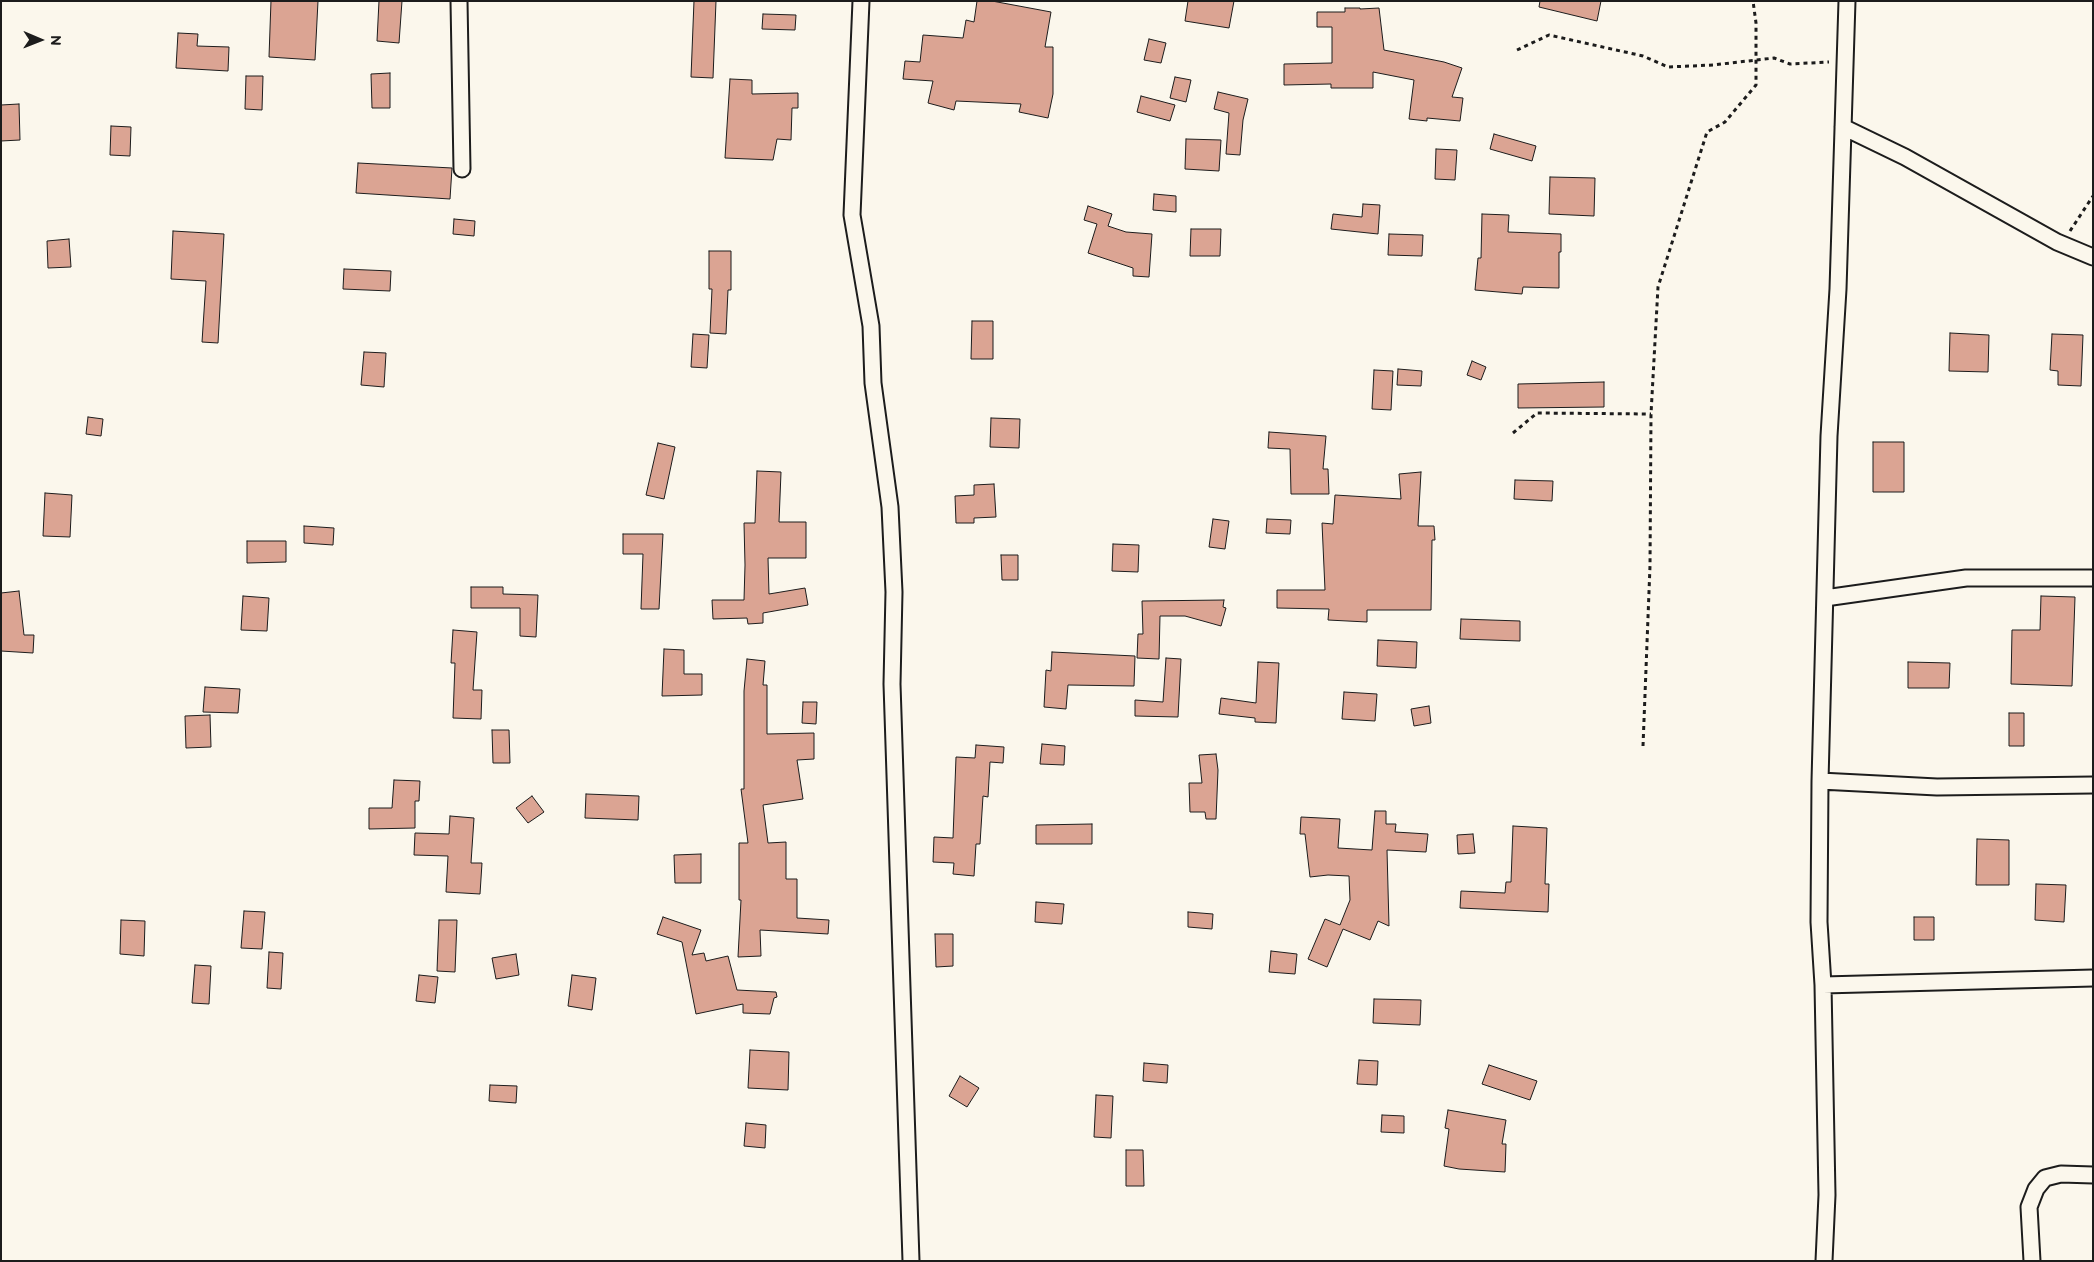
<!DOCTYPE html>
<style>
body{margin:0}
#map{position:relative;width:2094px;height:1262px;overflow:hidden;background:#fbf7ec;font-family:"Balsamiq Sans",sans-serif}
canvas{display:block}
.frame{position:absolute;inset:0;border:2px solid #1c1c1c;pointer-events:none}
.north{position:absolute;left:15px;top:15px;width:50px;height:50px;-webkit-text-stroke:4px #fbf7ec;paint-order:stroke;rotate:91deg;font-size:14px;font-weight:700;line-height:20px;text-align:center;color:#1c1c1c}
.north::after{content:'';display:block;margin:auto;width:18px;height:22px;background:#1c1c1c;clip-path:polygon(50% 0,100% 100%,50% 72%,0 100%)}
</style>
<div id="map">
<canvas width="2094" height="1262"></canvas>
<div class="frame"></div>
<div class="north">N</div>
</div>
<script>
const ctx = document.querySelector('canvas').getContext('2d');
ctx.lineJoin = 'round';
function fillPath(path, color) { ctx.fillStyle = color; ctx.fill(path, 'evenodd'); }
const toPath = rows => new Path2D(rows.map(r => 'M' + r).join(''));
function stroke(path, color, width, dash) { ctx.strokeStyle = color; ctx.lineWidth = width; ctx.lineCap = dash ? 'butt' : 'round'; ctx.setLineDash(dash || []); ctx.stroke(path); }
const building = toPath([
 [271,1,318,1,315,60,269,57,271,1],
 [379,1,402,1,399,43,377,41,379,1],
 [694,1,716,1,713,78,691,77,694,1],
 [977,1,992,1,1051,12,1045,47,1053,47,1053,94,1048,118,1019,112,1021,104,956,101,954,110,928,103,933,81,903,79,905,61,920,62,923,35,963,38,966,20,974,22,977,1],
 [1188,1,1234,1,1229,28,1185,21,1188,1],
 [1540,1,1601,1,1597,21,1539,7,1540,1],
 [1345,8,1360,8,1360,9,1379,8,1384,50,1444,62,1462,68,1452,97,1463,98,1460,121,1427,118,1427,121,1409,119,1414,80,1373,72,1373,88,1331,88,1331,84,1284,85,1284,64,1332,63,1332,27,1317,27,1317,12,1345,12,1345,8],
 [763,14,796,15,795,30,762,29,763,14],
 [178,33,198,34,197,46,229,47,228,71,176,68,178,33],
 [1149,39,1166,43,1161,63,1144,60,1149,39],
 [390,73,390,108,372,108,371,74,390,73],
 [246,76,263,76,262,110,245,109,246,76],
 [1175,77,1191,80,1186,102,1170,98,1175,77],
 [730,79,752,80,752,94,798,93,798,108,792,108,791,140,777,139,773,160,725,158,730,79],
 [1218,92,1248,99,1243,120,1240,155,1226,154,1229,113,1214,109,1218,92],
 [1141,96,1175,105,1170,121,1137,112,1141,96],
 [19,104,20,140,1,141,1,105,19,104],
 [111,126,131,127,130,156,110,155,111,126],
 [1494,134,1536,146,1532,161,1490,149,1494,134],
 [1186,139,1221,140,1219,171,1185,169,1186,139],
 [1436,149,1457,150,1455,180,1435,179,1436,149],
 [358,163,452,168,450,199,356,193,358,163],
 [1550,177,1595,178,1594,216,1549,214,1550,177],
 [1154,194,1176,196,1176,212,1153,210,1154,194],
 [1363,204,1380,205,1378,234,1331,229,1333,214,1362,217,1363,204],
 [1088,206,1112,214,1108,226,1126,232,1152,234,1149,277,1133,276,1133,268,1088,253,1097,224,1084,220,1088,206],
 [1482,214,1509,215,1508,232,1561,234,1561,252,1559,252,1559,288,1523,287,1522,294,1475,290,1478,258,1481,258,1482,214],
 [454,219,475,221,474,236,453,234,454,219],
 [1191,229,1221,229,1220,256,1190,256,1191,229],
 [173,231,224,234,218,343,202,342,206,281,171,279,173,231],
 [1389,234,1423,235,1422,256,1388,255,1389,234],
 [69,239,71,267,48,268,47,241,69,239],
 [709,251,731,251,731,290,728,290,726,334,710,333,712,289,709,289,709,251],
 [344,269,391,271,390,291,343,289,344,269],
 [972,321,993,321,993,359,971,359,972,321],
 [1950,333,1989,335,1988,372,1949,371,1950,333],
 [693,334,709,335,707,368,691,367,693,334],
 [2052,334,2083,335,2081,386,2058,385,2058,371,2050,370,2052,334],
 [364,352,386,353,384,387,361,385,364,352],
 [1472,361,1486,367,1481,380,1467,375,1472,361],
 [1398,369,1422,371,1421,386,1397,385,1398,369],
 [1374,370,1393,371,1391,410,1372,409,1374,370],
 [1604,382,1604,407,1518,408,1518,384,1604,382],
 [88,417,103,419,101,436,86,434,88,417],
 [991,418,1020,419,1019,448,990,447,991,418],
 [1269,432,1326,436,1323,469,1328,469,1329,494,1291,494,1290,449,1268,448,1269,432],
 [1873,442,1904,442,1904,492,1873,492,1873,442],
 [658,443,675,447,664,499,646,495,658,443],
 [757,471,781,472,779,522,806,522,806,558,768,558,769,594,805,588,808,605,763,613,763,623,748,624,747,618,713,619,712,600,744,600,745,565,744,523,755,523,757,471],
 [1421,472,1418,526,1434,526,1435,540,1432,540,1431,610,1367,610,1367,622,1328,620,1329,609,1277,608,1277,590,1325,590,1322,523,1333,524,1335,495,1401,499,1399,474,1421,472],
 [1515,480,1553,481,1552,501,1514,499,1515,480],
 [994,484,996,517,974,518,974,523,956,523,955,496,974,495,974,485,994,484],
 [45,493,72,495,70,537,43,536,45,493],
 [1213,519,1229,521,1225,549,1209,547,1213,519],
 [1267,519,1291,520,1290,534,1266,533,1267,519],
 [304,526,334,528,333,545,304,543,304,526],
 [623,534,663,534,659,609,641,609,643,554,623,554,623,534],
 [247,541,286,541,286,562,247,563,247,541],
 [1113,544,1139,545,1138,572,1112,571,1113,544],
 [1001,555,1018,555,1018,580,1002,580,1001,555],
 [471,587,503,587,503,594,538,595,536,637,520,636,520,608,471,608,471,587],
 [19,591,24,635,34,635,33,653,1,651,1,593,19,591],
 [243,596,269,598,267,631,241,630,243,596],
 [2041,596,2075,597,2072,686,2011,684,2012,630,2040,630,2041,596],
 [1224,600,1223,607,1226,608,1221,626,1185,616,1160,616,1159,659,1137,658,1138,634,1143,634,1142,601,1224,600],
 [1461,619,1520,621,1520,641,1460,639,1461,619],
 [453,630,477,632,473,690,482,690,481,719,453,718,455,663,451,663,453,630],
 [1378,640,1417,642,1416,668,1377,666,1378,640],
 [664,649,684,650,684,674,702,674,702,695,662,696,664,649],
 [1052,652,1135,656,1134,686,1068,685,1066,709,1044,707,1046,670,1051,671,1052,652],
 [1166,658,1181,659,1178,717,1135,716,1135,700,1163,702,1166,658],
 [747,659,765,661,763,685,767,685,767,734,814,733,814,759,797,760,803,799,763,805,768,843,786,842,786,879,797,879,797,918,829,920,828,934,760,930,761,956,738,957,741,900,739,900,739,843,748,843,741,789,744,789,744,691,747,659],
 [1258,662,1279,663,1276,723,1255,722,1255,718,1219,714,1221,698,1256,703,1258,662],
 [1908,662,1950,663,1949,688,1908,688,1908,662],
 [205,687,240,689,238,713,203,712,205,687],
 [1344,692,1377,694,1375,721,1342,719,1344,692],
 [803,702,817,702,816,724,802,723,803,702],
 [1429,706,1431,723,1414,726,1411,709,1429,706],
 [2009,713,2024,713,2024,746,2009,746,2009,713],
 [210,715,211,747,186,748,185,716,210,715],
 [492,730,509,730,510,763,493,763,492,730],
 [1042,744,1065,746,1064,765,1040,764,1042,744],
 [976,745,1004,747,1003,763,990,762,988,797,983,796,980,844,976,844,974,876,953,874,954,863,933,862,934,837,953,838,956,757,975,758,976,745],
 [1216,754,1218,770,1216,819,1206,819,1205,812,1190,812,1189,783,1202,783,1199,755,1216,754],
 [394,780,420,781,419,801,415,801,415,828,369,829,369,808,392,808,394,780],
 [586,794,639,796,638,820,585,818,586,794],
 [532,796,544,812,528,823,516,808,532,796],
 [1375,811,1386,811,1386,824,1396,824,1395,832,1428,834,1426,852,1387,850,1389,926,1378,921,1370,940,1343,929,1327,967,1308,959,1325,919,1340,925,1350,900,1349,876,1328,875,1310,877,1305,834,1300,834,1301,817,1340,819,1338,848,1372,850,1375,811],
 [450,816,474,818,471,863,482,863,480,894,446,892,448,856,414,855,415,833,449,834,450,816],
 [1092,824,1092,844,1036,844,1036,825,1092,824],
 [1513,826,1547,828,1545,884,1549,884,1548,912,1460,908,1461,891,1505,893,1506,882,1511,882,1513,826],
 [1473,834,1475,853,1458,854,1457,835,1473,834],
 [1977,839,2009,840,2009,885,1976,885,1977,839],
 [701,854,701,883,675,883,674,855,701,854],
 [2036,884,2066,885,2064,922,2035,920,2036,884],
 [1036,902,1064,904,1062,924,1035,922,1036,902],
 [244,911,265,912,262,949,241,948,244,911],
 [1188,912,1213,914,1212,929,1188,927,1188,912],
 [663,917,701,930,692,955,704,953,706,961,728,956,737,990,776,992,777,997,774,998,770,1014,743,1013,743,1004,696,1014,682,942,657,934,663,917],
 [1914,917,1934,917,1934,940,1914,940,1914,917],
 [121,920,145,921,144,956,120,954,121,920],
 [439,920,457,920,455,972,437,971,439,920],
 [935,934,953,934,953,966,936,967,935,934],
 [1271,951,1297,954,1295,974,1269,972,1271,951],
 [269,952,283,953,281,989,267,988,269,952],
 [516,954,519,975,496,979,492,958,516,954],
 [195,965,211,966,209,1004,192,1003,195,965],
 [419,975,438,977,435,1003,416,1001,419,975],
 [572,975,596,978,592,1010,568,1006,572,975],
 [1374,999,1421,1000,1420,1025,1373,1023,1374,999],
 [750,1050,789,1052,788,1090,748,1088,750,1050],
 [1359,1060,1378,1061,1377,1085,1357,1084,1359,1060],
 [1144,1063,1168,1065,1167,1083,1143,1081,1144,1063],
 [1489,1065,1537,1081,1530,1100,1482,1084,1489,1065],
 [960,1076,979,1088,967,1107,949,1096,960,1076],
 [490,1085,517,1086,516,1103,489,1101,490,1085],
 [1096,1095,1113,1096,1111,1138,1094,1137,1096,1095],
 [1448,1110,1506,1120,1502,1144,1506,1144,1505,1172,1459,1169,1444,1166,1449,1129,1445,1128,1448,1110],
 [1382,1115,1404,1116,1404,1133,1381,1132,1382,1115],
 [746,1123,766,1125,765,1148,744,1146,746,1123],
 [1126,1150,1143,1150,1144,1186,1126,1186,1126,1150]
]);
const path = toPath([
 [1517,50,1549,35,1643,56,1668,67,1713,65,1774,58,1790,64,1829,62],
 [2070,231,2093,196],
 [1513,433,1537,413,1651,414],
 [1643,746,1650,566,1651,414,1658,287,1707,132,1725,122,1756,85,1756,23,1753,1]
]);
const street = toPath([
 [459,1,462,169],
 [861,1,852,215,871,326,873,383,890,507,894,592,892,684,911,1261],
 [1843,127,1905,157,2057,242,2093,257],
 [1825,598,1966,578,2093,578],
 [1820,781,1937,787,2093,785],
 [1823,985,2093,978],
 [1824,1261,1827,1195,1823,985,1819,922,1820,781,1829,436,1838,289,1847,1],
 [2032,1261,2029,1207,2036,1189,2045,1178,2061,1174,2093,1175]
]);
fillPath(building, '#dba493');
stroke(building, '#1c1c1c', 1);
stroke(street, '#1c1c1c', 19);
stroke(path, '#1c1c1c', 3, [4, 4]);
stroke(street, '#fbf7ec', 15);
</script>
